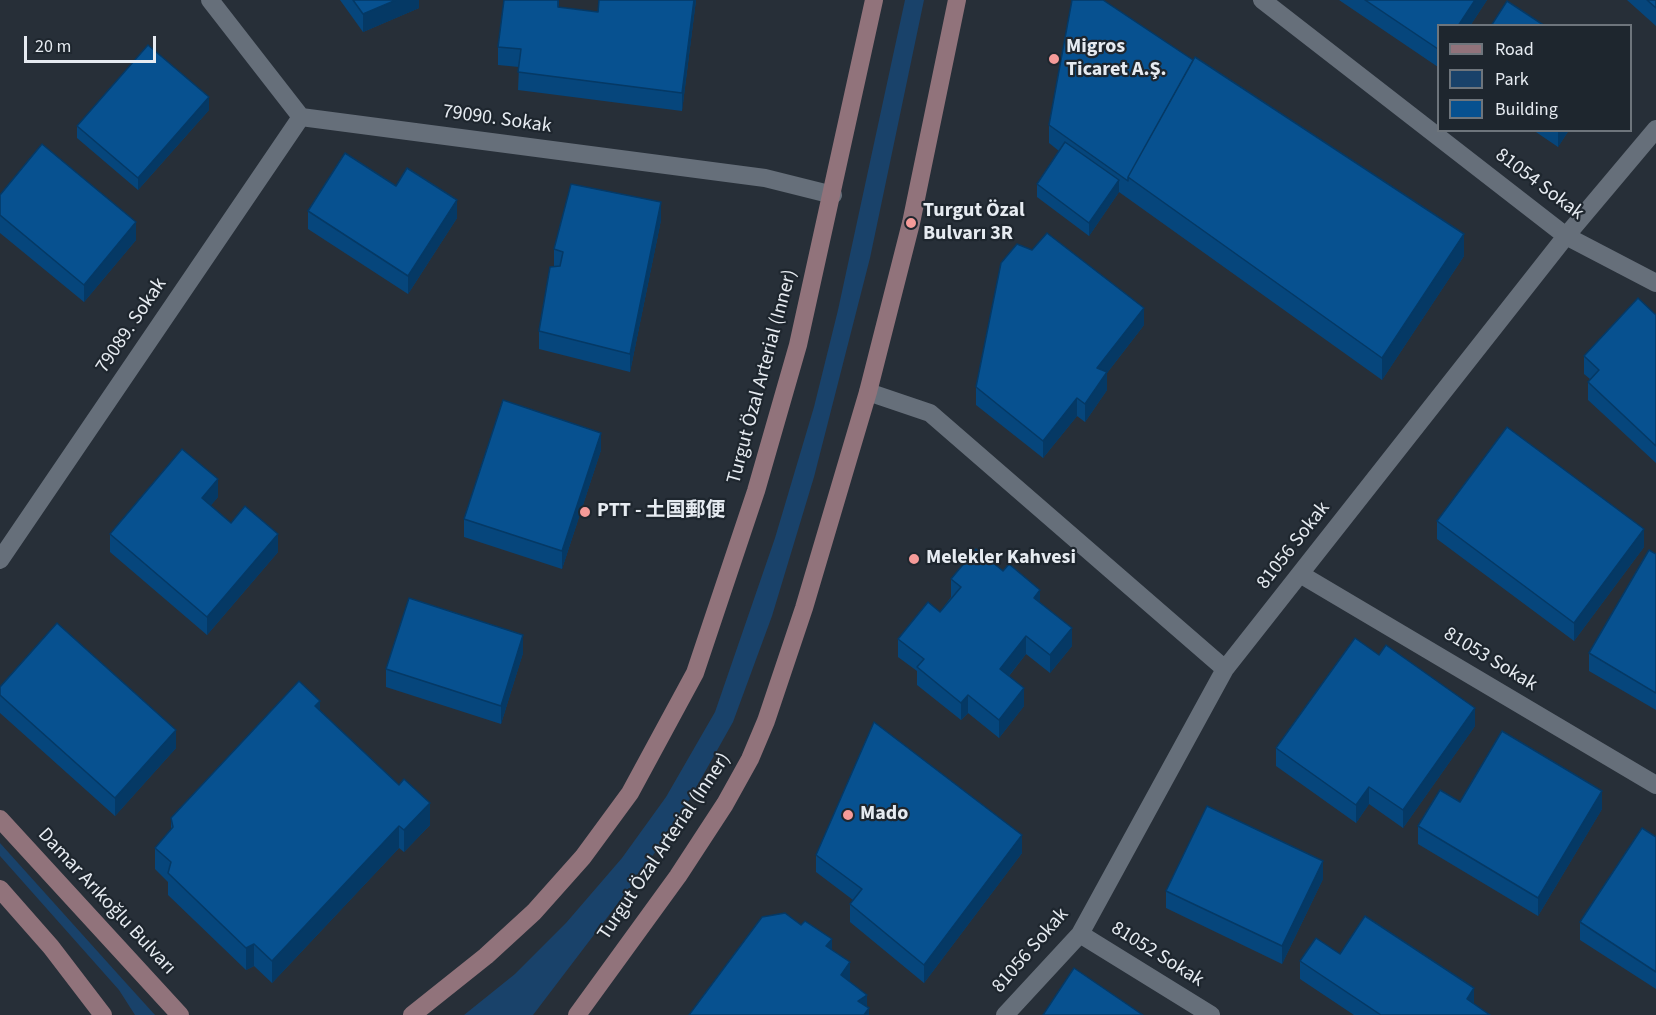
<!DOCTYPE html>
<meta charset="utf-8">
<style>
body{margin:0}
#map{position:relative;width:1656px;height:1015px;overflow:hidden;background:#272f38;font-family:"Source Sans 3",sans-serif}
canvas{display:block}
.legend{position:absolute;left:1437px;top:24px;width:195px;height:108px;box-sizing:border-box;background:#1e262e;border:2px solid #6e757c;margin:0;padding:8px 10px;list-style:none;font-size:18px;color:#e6ebf1}
.legend li{display:flex;align-items:center;gap:12px;height:30px}
.legend b{width:30px;border:2px solid #6e757c}
.scale{position:absolute;left:24px;top:36px;width:132px;height:27px;box-sizing:border-box;border:3px solid #e6ebf1;border-top:0;padding-left:8px;font-size:18px;line-height:21px;white-space:nowrap;color:#e6ebf1;-webkit-text-stroke:4px #1e262e;paint-order:stroke}
</style>
<div id="map">
<canvas width="1656" height="1015"></canvas>
<ul class="legend">
<li><b style="height:8px;background:#91737b"></b>Road</li>
<li><b style="height:16px;background:#19426a"></b>Park</li>
<li><b style="height:16px;background:#075190"></b>Building</li>
</ul>
<div class="scale">20 m</div>
</div>
<script>
const ctx = document.querySelector('canvas').getContext('2d');
ctx.lineJoin = 'round';
function fillPath(path, color) { ctx.fillStyle = color; ctx.fill(path, 'evenodd'); }
const toPath = rows => new Path2D(rows.map(r => 'M' + r).join(''));
function stroke(path, color, width, dash) { ctx.strokeStyle = color; ctx.lineWidth = width; ctx.lineCap = dash ? 'butt' : 'round'; ctx.setLineDash(dash || []); ctx.stroke(path); }
function label(font, color, halo, rows, align = 'center') {
  ctx.font = font + ' "Source Sans 3","Noto Sans SC",sans-serif'; ctx.lineWidth = 4.5; ctx.setLineDash([]); ctx.textBaseline = 'middle'; ctx.strokeStyle = halo; ctx.fillStyle = color; for (const [text, x, y, turn = 0] of rows) {
    ctx.save(); ctx.translate(x, y); ctx.rotate((+turn || 0) * Math.PI / 180); ctx.textAlign = isNaN(turn) ? turn : align; if (halo) ctx.strokeText(text, 0, 0); ctx.fillText(text, 0, 0); ctx.restore();
  }
}
const green = toPath([
 [905,0,924,0,870,258,814,477,772,616,733,722,684,809,641,873,533,1015,464,1015,515,974,566,923,622,858,666,797,715,712,775,538,814,407,838,310],
 [0,843,126,983,155,1015,135,1015,119,990,0,856]
]);
const minor = toPath([
 [210,0,301,117,765,178,833,195],
 [1262,0,1566,236,1656,283],
 [868,392,930,413,1225,669],
 [0,560,301,117],
 [1300,574,1656,785],
 [1080,934,1211,1015],
 [1005,1015,1080,934,1225,669,1566,236,1656,129]
]);
const secondary = toPath([
 [0,819,180,1015],
 [0,889,51,947,103,1015],
 [412,1015,486,956,534,912,583,857,630,793,695,673,756,491,798,345,874,0],
 [577,1015,678,876,725,804,750,759,766,721,804,608,868,392,911,223,957,0]
]);
const wall = toPath([
 [340,0,419,0,419,8,363,32],
 [559,0,559,8,598,12,696,0,682,111,518,90,519,67,498,65,498,47],
 [1339,0,1487,0,1470,26,1438,26,1438,67],
 [1627,0,1656,0,1656,26],
 [209,110,138,190,77,138,77,126],
 [1049,125,1464,256,1382,380,1119,192,1089,236,1037,197,1037,184,1059,151,1049,143],
 [1533,130,1569,130,1558,147],
 [396,186,457,218,408,294,308,229,308,211],
 [0,195,136,240,84,302,0,233],
 [661,220,630,372,539,349,539,331,554,267,554,249],
 [1656,315,1656,463,1588,400,1588,382,1590,379,1584,374,1584,356],
 [1144,325,1107,373,1107,390,1085,422,1077,416,1043,458,976,405,976,387],
 [601,450,562,569,464,537,464,519],
 [218,497,210,506,231,523,278,552,207,635,110,552,110,534],
 [1437,521,1644,547,1574,641,1437,539],
 [1656,554,1656,710,1589,671,1589,653],
 [951,579,1040,603,1072,646,1050,673,1026,654,1009,676,1024,706,999,738,968,713,961,720,917,685,917,671,898,657,898,639,940,612,951,597],
 [523,653,501,724,386,687,386,669],
 [0,687,176,748,115,816,0,713],
 [320,711,430,825,404,852,399,848,272,983,254,966,246,970,168,895,168,882,155,869,155,848,171,829,171,818],
 [1475,726,1403,828,1369,804,1356,823,1276,766,1276,748],
 [1460,802,1602,809,1538,916,1418,844,1418,826],
 [1656,837,1656,989,1580,940,1580,922],
 [1022,853,924,983,850,922,850,904,853,900,816,872,816,855],
 [1323,879,1282,964,1166,908,1166,891],
 [1300,961,1474,1004,1491,1015,1354,1015,1300,979]
]);
const shadedWall = toPath([
 [396,0,419,0,419,8,363,32,363,14],
 [694,0,696,0,682,111,682,93],
 [1475,0,1487,0,1470,26,1458,26],
 [209,97,209,110,138,190,138,178],
 [1558,130,1569,130,1558,147],
 [1119,180,1119,192,1089,236,1089,223],
 [457,200,457,218,408,294,408,276],
 [661,202,661,220,630,372,630,354],
 [136,222,136,240,84,302,84,285],
 [1464,234,1464,256,1382,380,1382,358],
 [1144,308,1144,325,1107,373,1107,390,1085,422,1085,404,1097,368],
 [1077,398,1077,416,1043,458,1043,441],
 [601,433,601,450,562,569,562,551],
 [218,479,218,497,202,516,202,498],
 [1644,529,1644,547,1574,641,1574,623],
 [278,534,278,552,207,635,207,617],
 [1040,590,1040,608,1034,598],
 [1072,628,1072,646,1050,673,1050,655],
 [523,635,523,653,501,724,501,706],
 [1026,636,1026,654,1000,687,1000,669],
 [1024,688,1024,706,999,738,999,720],
 [968,695,968,713,961,720,961,703],
 [320,701,320,723,315,706],
 [1475,708,1475,726,1403,828,1403,810],
 [176,730,176,748,115,816,115,798],
 [1369,787,1369,804,1356,823,1356,805],
 [1602,791,1602,809,1538,916,1538,898],
 [430,803,430,825,404,852,404,830],
 [399,826,399,848,272,983,272,961],
 [1022,835,1022,853,924,983,924,965],
 [1323,861,1323,879,1282,964,1282,946],
 [832,939,832,957,826,946],
 [254,944,254,966,246,970,246,948],
 [850,962,850,980,841,993,841,975],
 [1474,988,1474,1006,1467,999],
 [867,995,867,1011,869,1008,869,1015,858,1015,858,1001]
]);
const building = toPath([
 [353,0,396,0,363,14,353,0],
 [504,0,558,0,558,7,598,12,599,0,694,0,682,93,518,72,521,49,498,47,504,0],
 [1072,0,1103,0,1193,60,1128,177,1128,181,1049,125,1072,0],
 [1365,0,1475,0,1458,26,1438,26,1438,49,1365,0],
 [1647,0,1656,0,1656,8,1647,0],
 [1507,1,1545,26,1491,26,1507,1],
 [148,45,209,97,138,178,77,126,148,45],
 [1195,57,1464,234,1382,358,1128,177,1195,57],
 [1065,142,1119,180,1089,223,1037,184,1065,142],
 [42,144,136,222,84,285,0,215,0,195,42,144],
 [345,153,396,186,407,168,457,200,408,276,308,211,345,153],
 [571,184,661,202,630,354,539,331,550,267,560,266,563,252,554,249,571,184],
 [1047,233,1144,308,1097,368,1107,372,1085,404,1077,398,1043,441,976,387,1001,263,1017,244,1032,250,1047,233],
 [1638,298,1656,315,1656,446,1588,382,1599,370,1584,356,1638,298],
 [503,400,601,433,562,551,464,519,503,400],
 [1507,427,1644,529,1574,623,1437,521,1507,427],
 [182,449,218,479,202,498,231,523,245,506,278,534,207,617,110,534,182,449],
 [976,549,1003,571,1009,564,1040,590,1034,598,1072,628,1050,655,1026,636,1000,669,1024,688,999,720,968,695,961,703,917,667,924,659,898,639,928,602,940,612,961,587,951,579,976,549],
 [1649,550,1656,554,1656,693,1589,653,1649,550],
 [409,598,523,635,501,706,386,669,409,598],
 [57,623,176,730,115,798,0,695,0,687,57,623],
 [1355,638,1379,655,1386,645,1475,708,1403,810,1369,787,1356,805,1276,748,1355,638],
 [299,681,320,701,315,706,399,785,404,779,430,803,404,830,399,826,272,961,254,944,246,948,168,873,171,862,155,848,173,827,171,818,299,681],
 [874,722,1022,835,924,965,850,904,862,889,816,855,874,722],
 [1502,731,1602,791,1538,898,1418,826,1440,790,1460,802,1502,731],
 [1207,806,1323,861,1282,946,1166,891,1207,806],
 [1642,828,1656,837,1656,972,1580,922,1642,828],
 [785,913,801,925,805,921,832,939,826,946,850,962,841,975,867,995,858,1001,869,1008,864,1015,689,1015,762,917,785,913],
 [1365,916,1474,988,1467,999,1490,1015,1381,1015,1300,961,1316,938,1340,954,1365,916],
 [1074,968,1143,1015,1043,1015,1074,968]
]);
const markers = [
 [1054,59,6,"#f59b99"],
 [911,223,6,"#f59b99"],
 [585,512,6,"#f59b99"],
 [914,559,6,"#f59b99"],
 [848,815,6,"#f59b99"]
];
const poiNames = [
 ["Migros",1066,48],
 ["Ticaret A.Ş.",1066,71],
 ["Turgut Özal",923,212],
 ["Bulvarı 3R",923,235],
 ["PTT - 土国郵便",597,512],
 ["Melekler Kahvesi",926,559],
 ["Mado",860,815]
];
const streetNames = [
 ["79090. Sokak",497,120,8],
 ["81054 Sokak",1539,185,37],
 ["79089. Sokak",132,326,-56],
 ["Turgut Özal Arterial (Inner)",763,377,-75],
 ["81056 Sokak",1294,546,-52],
 ["81053 Sokak",1490,660,31],
 ["Turgut Özal Arterial (Inner)",665,847,-56],
 ["Damar Arıkoğlu Bulvarı",106,902,47],
 ["81056 Sokak",1031,951,-49],
 ["81052 Sokak",1157,955,32]
];
fillPath(green, '#19426a');
stroke(minor, '#666f7a', 18);
stroke(secondary, '#91737b', 18);
fillPath(wall, '#06467c');
fillPath(shadedWall, '#053965');
fillPath(building, '#075190');
stroke(building, '#053965', 1.5);
for (const [x, y, r, color] of markers) { const dot = new Path2D(); dot.arc(x, y, r, 0, 2 * Math.PI); ctx.fillStyle = color; ctx.fill(dot); stroke(dot, '#1e262e', 2); }
label('bold 20px', '#e6ebf1', '#1e262e', poiNames, 'left');
label('20px', '#e6ebf1', '#1e262e', streetNames);
</script>
